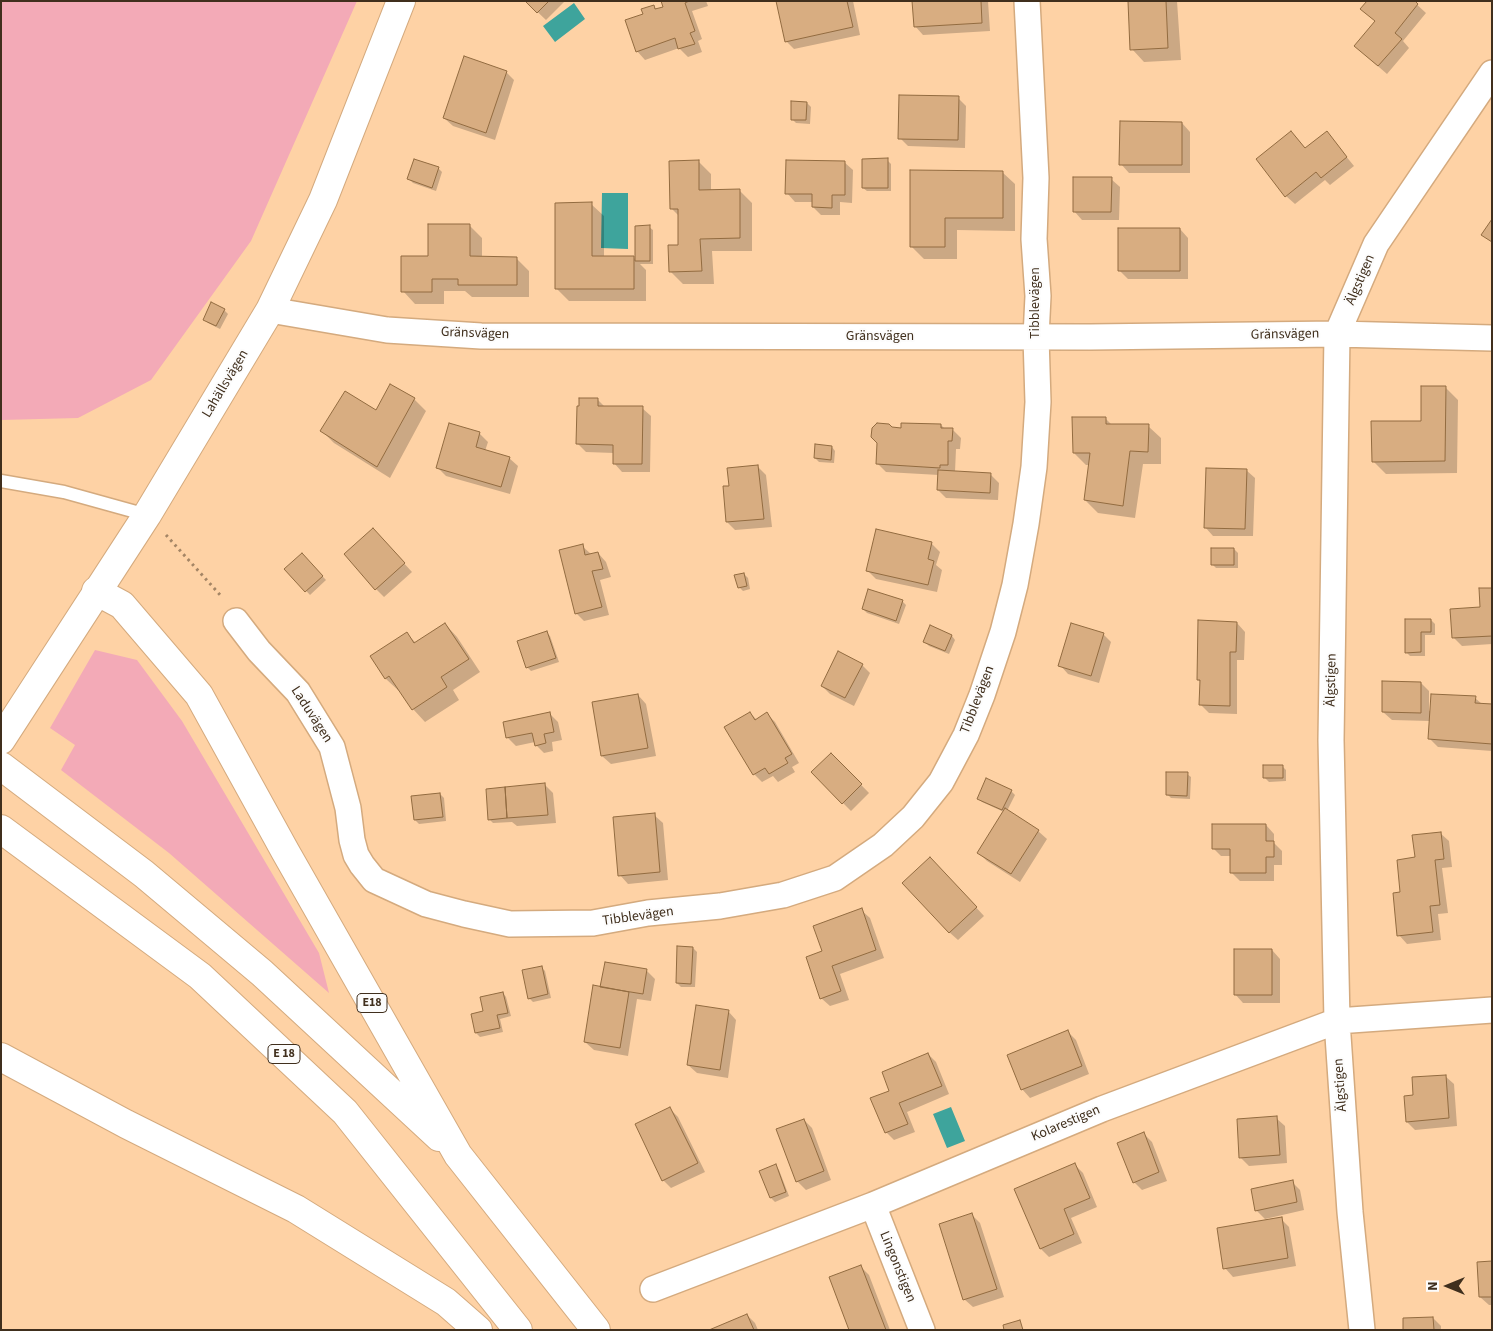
<!DOCTYPE html>
<meta charset="utf-8">
<style>
body{margin:0}
#map{position:relative;width:1493px;height:1331px;overflow:hidden;background:#fed2a5;font-family:"Source Sans 3",sans-serif}
canvas{display:block}
.frame{position:absolute;inset:0;border:2px solid #402f1d;pointer-events:none}
.north{position:absolute;left:1423px;top:1261px;width:50px;height:50px;-webkit-text-stroke:4px #fcfcfc;paint-order:stroke;rotate:270deg;font-size:14px;font-weight:700;line-height:20px;text-align:center;color:#402f1d}
.north::after{content:'';display:block;margin:auto;width:18px;height:22px;background:#402f1d;clip-path:polygon(50% 0,100% 100%,50% 72%,0 100%)}
</style>
<div id="map">
<canvas width="1493" height="1331"></canvas>
<div class="frame"></div>
<div class="north">N</div>
</div>
<script>
const ctx = document.querySelector('canvas').getContext('2d');
ctx.lineJoin = 'round';
function fillPath(path, color) { ctx.fillStyle = color; ctx.fill(path, 'evenodd'); }
const toPath = rows => new Path2D(rows.map(r => 'M' + r).join(''));
function stroke(path, color, width, dash) { ctx.strokeStyle = color; ctx.lineWidth = width; ctx.lineCap = dash ? 'butt' : 'round'; ctx.setLineDash(dash || []); ctx.stroke(path); }
function label(font, color, halo, rows, align = 'center') {
  ctx.font = font + ' "Source Sans 3",sans-serif'; ctx.lineWidth = 4; ctx.setLineDash([]); ctx.textBaseline = 'middle'; ctx.strokeStyle = halo; ctx.fillStyle = color; for (const [text, x, y, turn = 0] of rows) {
    ctx.save(); ctx.translate(x, y); ctx.rotate((+turn || 0) * Math.PI / 180); ctx.textAlign = isNaN(turn) ? turn : align; if (halo) ctx.strokeText(text, 0, 0); ctx.fillText(text, 0, 0); ctx.restore();
  }
}
const green = toPath([
 [1,1,357,1,251,241,151,380,78,418,1,420],
 [95,650,137,660,182,721,319,953,329,993,169,853,61,770,75,745,50,728]
]);
const water = toPath([
 [574,3,585,19,555,42,543,26],
 [602,193,628,193,628,249,601,248],
 [951,1107,965,1141,947,1148,933,1114]
]);
const shadow = toPath([
 [526,1,565,1,546,20],
 [663,1,706,1,708,6,692,11,702,39,698,41,702,52,688,57,679,48,645,60,637,51,644,15,653,6,657,10,665,8],
 [781,1,853,1,860,35,794,49,786,41],
 [913,1,988,1,990,31,923,35,915,26],
 [1129,1,1177,1,1181,60,1144,62,1132,49],
 [1413,1,1426,13,1403,41,1409,48,1387,74,1364,54,1376,22,1362,9],
 [506,72,514,80,495,140,453,126,444,118],
 [958,98,966,106,965,148,908,146,900,138],
 [807,103,811,107,810,124,796,123,792,119],
 [1182,123,1190,132,1190,173,1129,173,1121,164],
 [1291,133,1306,149,1327,133,1354,166,1330,185,1325,180,1295,204,1286,196],
 [887,160,891,164,891,191,867,191,863,188],
 [698,161,711,174,711,191,739,190,752,203,752,251,712,251,714,284,683,284,670,271,680,246,679,216,671,208],
 [844,162,853,170,852,203,840,202,840,215,821,215,813,207,813,202,795,202,787,193],
 [438,168,442,172,436,191,413,183,409,179],
 [912,171,1002,172,1015,184,1015,231,957,230,957,259,924,259,911,246],
 [1111,179,1120,187,1119,220,1082,220,1074,211],
 [591,204,604,216,604,257,633,257,636,260,649,227,653,230,653,264,640,264,646,270,646,301,569,301,556,288],
 [469,225,482,238,482,258,516,258,529,271,529,297,472,297,465,291,444,291,444,304,415,304,403,291,430,257],
 [1180,229,1188,238,1188,279,1128,279,1119,270],
 [224,310,228,314,220,329,208,323,204,319],
 [1445,387,1458,400,1457,473,1386,474,1373,461,1422,422],
 [414,399,426,411,390,478,334,443,322,431],
 [597,399,605,407,642,408,651,416,650,472,622,472,614,463,614,453,586,452,578,444],
 [1105,418,1112,425,1148,426,1161,438,1161,464,1143,464,1135,518,1098,513,1085,500,1090,465,1086,465,1074,453],
 [941,425,945,429,952,429,961,438,960,449,956,449,955,472,990,474,999,483,998,500,946,498,938,490,939,475,886,472,878,464,893,429],
 [479,433,488,442,485,451,509,458,518,466,510,494,446,476,438,468],
 [832,447,835,451,834,463,819,462,815,458],
 [758,467,766,475,772,527,735,530,727,522,730,487],
 [1246,470,1255,478,1253,536,1213,536,1205,527],
 [381,538,412,572,384,597,376,589],
 [931,543,940,552,936,565,942,570,937,592,876,579,868,571],
 [582,546,591,554,598,553,606,562,611,577,600,580,609,615,584,621,576,613],
 [1234,549,1238,553,1238,568,1216,568,1212,564],
 [302,555,326,580,310,595,286,569],
 [744,574,748,578,750,589,743,591,739,587],
 [1492,589,1492,644,1462,646,1454,638,1481,608],
 [902,601,906,605,899,624,867,613,863,609],
 [1406,620,1431,620,1435,624,1435,635,1425,635,1425,656,1410,656,1406,652],
 [1237,623,1245,632,1244,660,1237,660,1237,714,1209,713,1201,705,1202,683,1198,680],
 [445,624,457,637,480,672,453,690,459,700,425,722,413,709,400,690,399,691,386,679,372,657,406,633,416,643],
 [546,632,550,636,559,662,531,671,527,667],
 [1103,634,1111,642,1099,683,1068,674,1060,665],
 [952,636,955,640,949,654,929,646,925,642],
 [862,665,870,673,854,706,830,694,822,686],
 [1421,683,1429,691,1429,711,1475,698,1482,704,1492,705,1492,751,1438,747,1429,738,1430,721,1392,720,1383,712],
 [638,695,646,704,656,756,611,764,602,756,593,703],
 [549,713,558,722,562,740,552,742,553,751,544,753,536,745,535,742,516,746,507,737],
 [750,713,757,720,767,714,775,722,799,763,792,767,795,772,778,782,773,776,762,782,754,774],
 [831,754,869,793,851,811,812,772],
 [1282,766,1286,770,1286,781,1269,782,1265,778],
 [1187,774,1191,777,1190,799,1171,798,1167,794],
 [545,785,553,793,556,823,517,826,512,822,493,823,489,819],
 [1011,791,1015,795,1007,811,1038,831,1047,839,1020,882,987,861,978,852,1004,812,982,802,978,798],
 [440,794,444,798,446,821,419,824,415,820],
 [654,815,663,823,668,880,628,884,620,875],
 [1266,825,1274,834,1274,843,1282,851,1282,865,1274,865,1274,881,1240,881,1231,872,1231,856,1221,856,1213,848],
 [1440,833,1449,841,1452,867,1442,868,1448,913,1438,914,1441,940,1407,944,1399,935,1402,893,1416,858],
 [939,867,984,916,958,940,949,932],
 [861,910,870,918,884,958,840,974,849,1000,830,1006,821,998,824,952],
 [693,948,697,952,695,987,681,987,677,983],
 [1272,950,1280,959,1280,1003,1243,1003,1235,994],
 [541,967,545,971,551,998,533,1002,529,998],
 [646,970,655,979,651,1001,637,999,628,1056,594,1050,585,1042,601,988],
 [503,993,506,997,511,1016,500,1019,503,1032,480,1037,476,1033,472,1015,485,1012],
 [728,1011,736,1020,728,1078,697,1073,688,1065],
 [1068,1032,1076,1040,1089,1074,1030,1098,1022,1089],
 [928,1054,936,1062,949,1094,907,1112,915,1132,894,1140,886,1132,891,1091],
 [1445,1076,1454,1084,1457,1126,1415,1130,1407,1122,1415,1097],
 [670,1109,678,1117,705,1172,671,1188,663,1180],
 [1276,1118,1285,1126,1287,1163,1249,1166,1240,1157],
 [804,1120,812,1128,831,1180,806,1190,797,1181],
 [1143,1133,1152,1142,1167,1181,1142,1190,1134,1182],
 [1075,1165,1083,1173,1097,1207,1071,1218,1082,1243,1049,1257,1041,1249,1016,1190],
 [776,1166,779,1170,789,1196,775,1202,771,1198,761,1171],
 [1292,1182,1300,1190,1304,1210,1265,1219,1256,1210],
 [972,1215,980,1223,1004,1297,973,1307,964,1299],
 [1281,1219,1289,1227,1296,1266,1233,1277,1225,1268],
 [1492,1263,1492,1305,1489,1305,1480,1297],
 [861,1267,869,1275,890,1330,850,1330],
 [747,1315,755,1323,758,1330,712,1330],
 [1433,1318,1441,1326,1441,1330,1405,1330]
]);
const building = toPath([
 [525,1,549,1,537,13,525,1],
 [661,1,689,1,685,3,695,31,690,33,695,44,678,49,675,38,636,52,625,20,643,14,641,9,654,5,655,9,663,7,661,1],
 [776,1,847,1,853,27,785,42,776,1],
 [912,1,981,1,982,23,914,27,912,1],
 [1128,1,1166,1,1168,48,1130,50,1128,1],
 [1367,1,1415,1,1418,4,1395,33,1402,39,1378,66,1354,46,1375,21,1360,9,1367,1],
 [464,56,507,71,486,133,443,118,464,56],
 [899,95,959,96,958,140,898,139,899,95],
 [791,101,807,102,806,120,791,120,791,101],
 [1120,121,1182,122,1182,165,1119,165,1120,121],
 [1291,131,1305,148,1327,131,1347,157,1321,178,1316,172,1285,197,1256,159,1291,131],
 [888,158,888,188,862,188,862,159,888,158],
 [414,159,439,167,432,188,407,179,414,159],
 [699,160,699,190,740,189,740,238,700,239,702,271,669,272,668,245,678,245,678,209,670,209,669,161,699,160],
 [786,160,845,161,845,195,832,195,832,208,812,207,812,194,785,194,786,160],
 [910,170,1003,171,1003,218,945,218,945,247,910,247,910,170],
 [1073,177,1112,177,1111,212,1073,212,1073,177],
 [592,202,592,256,634,256,634,289,555,289,555,203,592,202],
 [1492,219,1492,242,1481,235,1492,219],
 [428,224,470,224,470,256,517,257,517,285,458,285,458,279,432,279,432,292,401,292,401,256,428,256,428,224],
 [650,225,650,261,635,261,635,226,650,225],
 [1118,228,1180,228,1180,271,1118,271,1118,228],
 [211,302,225,309,216,326,203,320,211,302],
 [390,384,415,398,377,467,320,431,345,391,376,410,390,384],
 [1421,386,1446,386,1445,461,1372,462,1371,421,1421,421,1421,386],
 [579,398,598,398,598,406,643,406,642,464,613,464,613,445,576,444,577,406,579,406,579,398],
 [1072,417,1106,417,1106,424,1149,424,1148,452,1130,451,1123,506,1084,500,1090,453,1073,453,1072,417],
 [449,423,480,432,476,447,510,457,501,487,436,468,449,423],
 [877,423,889,424,892,427,901,428,901,423,941,424,941,428,953,428,952,441,948,441,948,465,940,465,940,468,876,464,877,443,871,437,872,428,877,423],
 [815,444,832,446,831,460,814,458,815,444],
 [758,465,764,519,726,522,723,486,729,486,727,468,758,465],
 [1206,468,1247,469,1245,529,1204,528,1206,468],
 [938,470,991,473,990,493,937,490,938,470],
 [373,528,405,563,375,590,344,554,373,528],
 [876,529,932,542,928,559,934,561,928,585,866,571,876,529],
 [583,544,585,555,598,552,603,569,592,571,602,607,575,614,559,550,583,544],
 [1211,548,1234,548,1234,565,1211,565,1211,548],
 [302,553,323,576,305,592,284,569,302,553],
 [744,573,747,586,738,588,734,575,744,573],
 [1479,588,1492,588,1492,636,1452,638,1450,609,1480,607,1479,588],
 [868,589,903,600,896,621,862,609,868,589],
 [1405,619,1431,619,1431,632,1421,632,1421,652,1405,653,1405,619],
 [1198,620,1237,622,1236,652,1230,652,1230,706,1199,705,1200,680,1197,680,1198,620],
 [445,623,469,659,441,677,447,687,412,710,389,676,385,679,370,656,407,632,414,643,445,623],
 [1071,623,1104,633,1091,676,1058,666,1071,623],
 [930,625,952,635,945,651,923,642,930,625],
 [547,631,556,658,526,668,517,641,547,631],
 [838,651,863,664,845,698,821,686,838,651],
 [1382,681,1421,682,1421,713,1382,712,1382,681],
 [638,694,648,748,601,756,592,702,638,694],
 [1431,694,1476,696,1475,703,1492,704,1492,744,1428,739,1431,694],
 [550,712,554,732,544,734,546,743,535,746,532,733,506,738,503,722,550,712],
 [750,712,755,720,767,712,792,754,785,758,788,763,769,774,765,768,753,775,724,727,750,712],
 [831,753,862,784,842,804,811,772,831,753],
 [1263,765,1283,765,1283,778,1263,778,1263,765],
 [1166,772,1188,772,1187,796,1166,795,1166,772],
 [986,778,1012,790,1002,810,977,799,986,778],
 [545,783,548,815,507,818,505,787,545,783],
 [505,787,507,818,488,820,486,789,505,787],
 [440,793,443,817,414,820,411,796,440,793],
 [1005,808,1039,830,1011,874,977,853,1005,808],
 [655,813,660,872,618,876,613,817,655,813],
 [1212,824,1266,824,1266,841,1274,841,1274,857,1266,857,1266,873,1230,873,1230,849,1212,849,1212,824],
 [1441,832,1444,859,1435,860,1440,905,1430,906,1433,932,1397,936,1393,893,1400,892,1397,860,1415,857,1412,835,1441,832],
 [930,857,977,907,949,933,902,883,930,857],
 [862,908,876,950,832,966,841,991,820,999,806,957,822,951,813,926,862,908],
 [677,946,693,947,691,984,676,983,677,946],
 [1234,949,1272,949,1272,995,1234,995,1234,949],
 [605,962,647,969,643,994,600,987,605,962],
 [542,966,548,994,528,999,522,970,542,966],
 [593,985,629,992,620,1048,584,1042,593,985],
 [503,992,508,1013,497,1015,500,1028,475,1033,471,1014,483,1011,480,997,503,992],
 [696,1005,729,1010,720,1070,687,1065,696,1005],
 [1068,1030,1082,1066,1021,1090,1007,1055,1068,1030],
 [928,1053,942,1086,899,1103,908,1124,885,1133,870,1098,889,1091,882,1072,928,1053],
 [1446,1075,1449,1118,1406,1122,1404,1096,1413,1095,1412,1077,1446,1075],
 [670,1107,698,1163,662,1181,635,1124,670,1107],
 [1277,1116,1280,1155,1239,1158,1237,1119,1277,1116],
 [804,1119,824,1171,796,1182,776,1129,804,1119],
 [1144,1132,1159,1172,1133,1183,1117,1143,1144,1132],
 [1075,1163,1090,1198,1064,1209,1074,1234,1040,1249,1014,1189,1075,1163],
 [776,1164,786,1192,770,1198,759,1171,776,1164],
 [1293,1180,1297,1202,1255,1211,1251,1189,1293,1180],
 [972,1213,997,1289,963,1300,939,1224,972,1213],
 [1282,1217,1288,1258,1223,1269,1217,1228,1282,1217],
 [1492,1261,1492,1297,1479,1297,1477,1262,1492,1261],
 [861,1265,886,1330,849,1330,829,1277,861,1265],
 [747,1314,754,1330,709,1330,747,1314],
 [1433,1317,1434,1330,1403,1330,1403,1318,1433,1317],
 [1020,1320,1023,1330,1004,1330,1003,1325,1020,1320]
]);
const path = toPath([
 [166,535,222,597]
]);
const lane = toPath([
 [1,481,64,492,147,515]
]);
const street = toPath([
 [270,310,387,330,481,336,1090,337,1337,334,1492,338],
 [236,621,259,651,298,692,332,747,348,808,352,840,356,855,362,865,374,880,426,904,464,914,510,924,593,923,648,913,720,906,783,895,835,878,883,845,913,817,941,782,966,735,982,695,1003,632,1015,585,1026,524,1034,467,1038,402,1036,337,1038,296,1034,239,1036,178,1027,1],
 [873,1205,922,1330],
 [653,1289,873,1205,1102,1109,1337,1021,1492,1010],
 [1362,1330,1350,1212,1337,1021,1331,740,1337,334,1376,244,1492,73]
]);
const secondary = toPath([
 [1,740,147,515,270,310,323,200,401,1]
]);
const highway = toPath([
 [96,591,122,605,199,695,285,851,458,1155,596,1330],
 [1,766,144,874,262,973,439,1137],
 [1,829,200,976,345,1112,518,1330],
 [1,1057,126,1124,296,1209,446,1302,478,1330]
]);
const shields = [
 [372,1003,30],
 [284,1054,32]
];
const shieldNames = [
 ["E18",372,1003],
 ["E 18",284,1054]
];
const streetNames = [
 ["Älgstigen",1361,280,-67],
 ["Tibblevägen",1036,303,-90],
 ["Gränsvägen",475,334,2],
 ["Gränsvägen",1285,335,-1],
 ["Gränsvägen",880,337],
 ["Lahällsvägen",226,384,-59],
 ["Älgstigen",1332,680,-89],
 ["Tibblevägen",978,700,-69],
 ["Laduvägen",311,715,57],
 ["Tibblevägen",638,917,-8],
 ["Älgstigen",1341,1085,-94],
 ["Kolarestigen",1066,1124,-23],
 ["Lingonstigen",897,1267,68]
];
fillPath(green, '#f3aab7');
fillPath(water, '#3ea49c');
fillPath(shadow, '#0003');
fillPath(building, '#d8ad81');
stroke(building, '#926b40', 1);
stroke(lane, '#d4aa7e', 15);
stroke(street, '#d4aa7e', 28);
stroke(secondary, '#d4aa7e', 30);
stroke(highway, '#d4aa7e', 30);
stroke(path, '#a48565', 3, [2.5, 4]);
stroke(lane, '#fff', 12);
stroke(street, '#fff', 25);
stroke(secondary, '#fff', 28);
stroke(highway, '#fff', 28);
for (const [x, y, w] of shields) { const box = new Path2D(); box.roundRect(x - w / 2, y - 9.5, w, 19, 4); ctx.fillStyle = '#fcfcfc'; ctx.fill(box); stroke(box, '#402f1d', 1); }
label('bold 12px', '#402f1d', null, shieldNames);
label('14px', '#402f1d', '#fcfcfc', streetNames);
</script>
